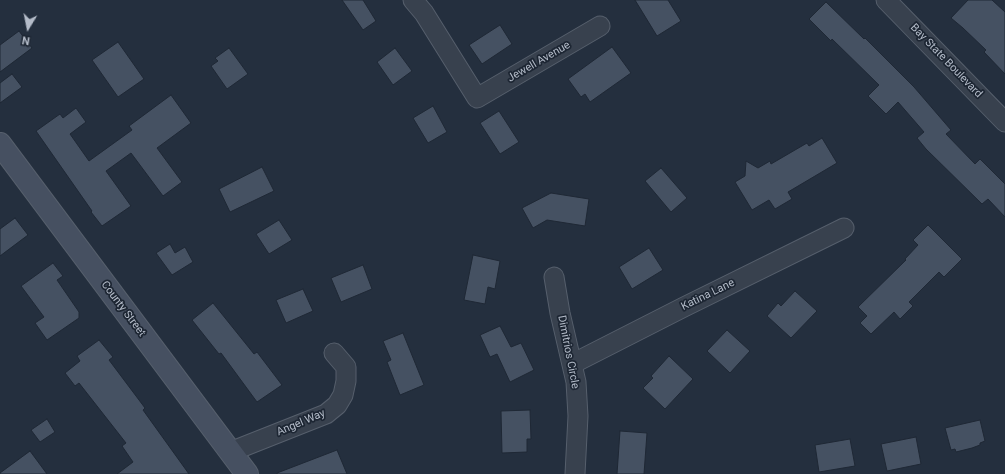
<!DOCTYPE html>
<style>
body{margin:0}
#map{position:relative;width:1005px;height:474px;overflow:hidden;background:#242f3e;font-family:Roboto,sans-serif}
canvas{display:block}
.north{position:absolute;left:8px;top:8px;width:40px;height:40px;-webkit-text-stroke:3px #1d2633;paint-order:stroke;rotate:190deg;font-size:11px;font-weight:700;line-height:16px;text-align:center;color:#b4bcc9}
.north::after{content:'';display:block;margin:auto;width:14px;height:18px;background:#b4bcc9;clip-path:polygon(50% 0,100% 100%,50% 72%,0 100%)}
</style>
<div id="map">
<canvas width="1005" height="474"></canvas>
<div class="north">N</div>
</div>
<script>
const ctx = document.querySelector('canvas').getContext('2d');
ctx.lineJoin = 'round';
function fillPath(path, color) { ctx.fillStyle = color; ctx.fill(path, 'evenodd'); }
const toPath = rows => new Path2D(rows.map(r => 'M' + r).join(''));
function stroke(path, color, width, dash) { ctx.strokeStyle = color; ctx.lineWidth = width; ctx.lineCap = dash ? 'butt' : 'round'; ctx.setLineDash(dash || []); ctx.stroke(path); }
function label(font, color, halo, rows, align = 'center') {
  ctx.font = font + ' Roboto,sans-serif'; ctx.lineWidth = 3.5; ctx.setLineDash([]); ctx.textBaseline = 'middle'; ctx.strokeStyle = halo; ctx.fillStyle = color; for (const [text, x, y, turn = 0] of rows) {
    ctx.save(); ctx.translate(x, y); ctx.rotate((+turn || 0) * Math.PI / 180); ctx.textAlign = isNaN(turn) ? turn : align; if (halo) ctx.strokeText(text, 0, 0); ctx.fillText(text, 0, 0); ctx.restore();
  }
}
const building = toPath([
 [342,0,363,0,376,21,363,30,342,0],
 [635,0,668,0,681,21,657,36,635,0],
 [968,0,992,0,1005,12,1005,74,984,52,986,50,963,28,951,18,968,0],
 [826,2,864,39,865,38,914,87,951,130,946,134,975,164,980,159,1005,184,1005,217,988,199,982,204,926,149,917,138,924,132,898,102,886,114,868,96,879,85,832,39,831,41,809,19,826,2],
 [500,25,512,44,482,64,469,45,500,25],
 [19,31,32,48,0,72,0,45,19,31],
 [118,42,144,79,118,97,92,60,118,42],
 [612,47,631,73,590,102,585,94,581,97,568,79,612,47],
 [229,48,248,74,227,89,211,66,218,61,215,58,229,48],
 [395,48,412,71,393,85,377,62,395,48],
 [12,74,22,87,0,103,0,83,12,74],
 [171,95,191,123,157,148,182,182,163,196,131,153,106,171,131,206,102,226,91,212,92,211,36,131,60,114,63,118,76,108,86,122,70,134,89,161,132,130,129,126,171,95],
 [433,106,447,132,428,143,413,118,433,106],
 [499,111,519,142,500,154,480,123,499,111],
 [822,138,837,163,788,192,792,199,775,209,769,200,752,210,735,182,745,176,746,161,758,168,770,161,771,164,807,143,809,146,822,138],
 [262,167,274,191,230,212,219,189,262,167],
 [661,168,687,198,671,212,645,181,661,168],
 [551,193,589,199,585,226,547,220,533,228,522,208,551,193],
 [15,218,28,235,0,256,0,229,15,218],
 [279,220,292,240,269,254,256,234,279,220],
 [928,225,962,259,944,277,939,272,909,302,913,306,900,319,894,312,871,334,860,323,867,316,858,307,906,260,905,259,918,245,913,240,928,225],
 [170,244,175,253,185,247,193,262,172,275,156,253,170,244],
 [649,248,663,270,632,289,619,267,649,248],
 [473,255,500,261,495,289,488,287,485,304,464,300,473,255],
 [53,263,63,276,57,280,79,312,79,318,47,340,35,323,44,317,21,286,53,263],
 [363,265,372,289,341,302,331,278,363,265],
 [303,289,313,311,286,323,276,300,303,289],
 [795,291,817,311,791,338,767,316,778,303,781,306,795,291],
 [213,303,254,354,257,352,282,385,257,402,221,353,219,354,192,320,213,303],
 [500,326,511,347,521,343,534,370,510,382,497,354,490,357,480,335,500,326],
 [727,330,750,351,730,373,707,351,727,330],
 [403,333,424,385,400,395,387,362,391,360,383,341,403,333],
 [99,340,113,357,109,360,145,408,143,410,189,474,117,474,133,462,122,446,126,443,79,383,75,386,65,373,80,361,77,356,99,340],
 [669,356,693,379,665,409,643,388,653,378,651,376,669,356],
 [530,410,531,439,527,439,527,452,502,453,501,411,530,410],
 [47,419,55,432,40,442,31,430,47,419],
 [980,420,985,441,980,443,980,445,972,448,956,452,955,449,951,450,945,428,980,420],
 [620,431,647,433,644,474,617,474,620,431],
 [916,437,921,464,887,471,881,444,916,437],
 [850,439,855,466,819,472,815,445,850,439],
 [337,450,347,474,277,474,277,473,337,450],
 [30,451,47,474,0,474,0,473,30,451]
]);
const street = toPath([
 [413,0,424,13,477,98,600,26],
 [886,0,1005,122],
 [554,277,560,313,576,382,578,416,575,474],
 [572,364,684,307,844,228],
 [230,452,326,414,337,405,343,395,346,381,346,367,334,353]
]);
const secondary = toPath([
 [0,144,247,474]
]);
const streetNames = [
 ["Bay State Boulevard",946,61,46],
 ["Jewell Avenue",539,62,-30],
 ["Katina Lane",708,295,-26],
 ["County Street",123,309,53],
 ["Dimitrios Circle",568,352,79],
 ["Angel Way",301,423,-23]
];
fillPath(building, '#455162');
stroke(building, '#1f2835', 1);
stroke(street, '#565f6c', 21);
stroke(secondary, '#565f6c', 24);
stroke(street, '#38414e', 19);
stroke(secondary, '#465061', 22);
label('11px', '#b4bcc9', '#1d2633', streetNames);
</script>
